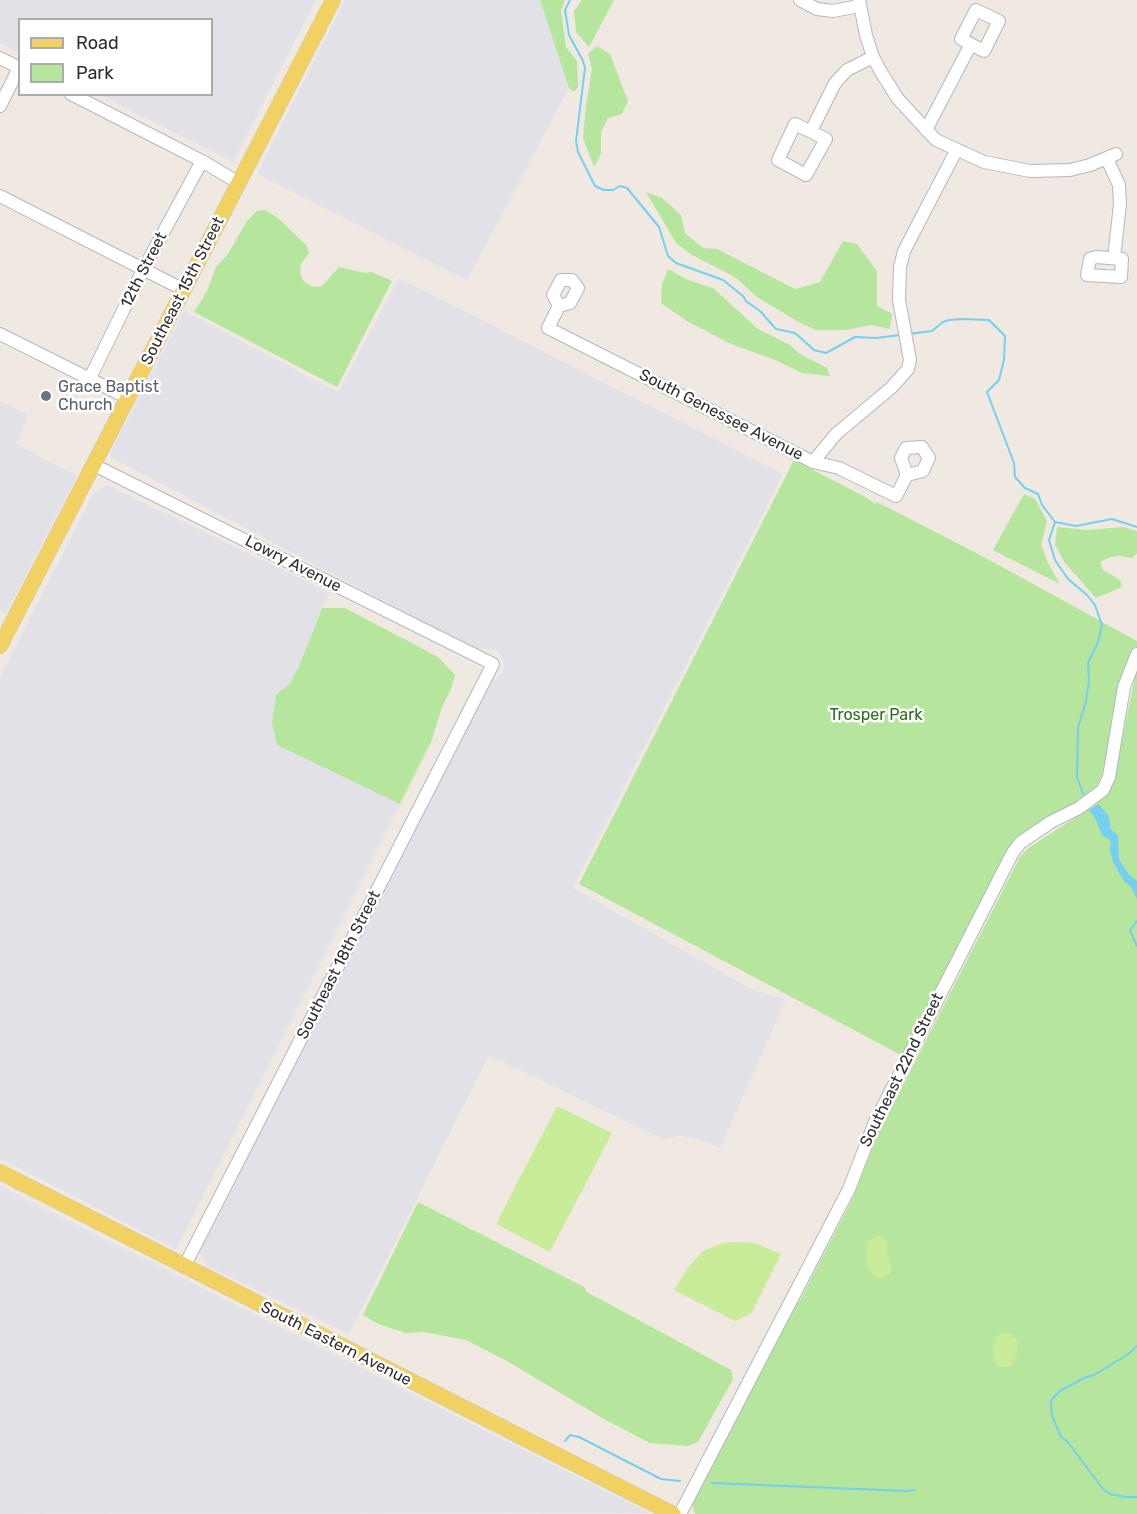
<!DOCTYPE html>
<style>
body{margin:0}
#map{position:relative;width:1137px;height:1514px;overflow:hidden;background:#efe9e1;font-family:Rubik,sans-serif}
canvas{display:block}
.legend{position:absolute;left:18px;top:18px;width:195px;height:78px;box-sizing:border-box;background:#fff;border:2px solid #ababab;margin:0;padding:8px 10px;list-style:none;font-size:18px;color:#2e2e2e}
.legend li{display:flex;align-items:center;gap:12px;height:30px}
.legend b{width:30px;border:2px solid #ababab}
</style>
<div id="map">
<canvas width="1137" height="1514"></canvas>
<ul class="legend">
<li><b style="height:8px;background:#f2d163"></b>Road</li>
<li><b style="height:16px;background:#b6e59e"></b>Park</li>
</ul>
</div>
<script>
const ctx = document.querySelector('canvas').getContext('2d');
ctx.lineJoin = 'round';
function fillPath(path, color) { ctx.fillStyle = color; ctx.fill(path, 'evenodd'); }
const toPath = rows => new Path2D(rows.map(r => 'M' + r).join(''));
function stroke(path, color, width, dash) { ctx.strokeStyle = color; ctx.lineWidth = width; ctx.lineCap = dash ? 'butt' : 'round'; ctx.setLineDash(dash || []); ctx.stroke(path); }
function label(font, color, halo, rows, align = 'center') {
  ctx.font = font + ' Rubik,sans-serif'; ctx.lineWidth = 5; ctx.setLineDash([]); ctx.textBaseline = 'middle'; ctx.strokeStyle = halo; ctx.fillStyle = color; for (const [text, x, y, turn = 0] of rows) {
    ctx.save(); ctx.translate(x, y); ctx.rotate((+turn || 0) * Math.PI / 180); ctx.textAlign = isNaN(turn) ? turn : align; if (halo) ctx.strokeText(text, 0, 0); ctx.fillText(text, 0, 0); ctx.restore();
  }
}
const industrial = toPath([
 [0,0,316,0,233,162,100,95,212,94,212,20,20,20,19,53,0,43],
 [345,0,540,0,569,88,467,280,257,174],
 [399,278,783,474,573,888,753,990,786,999,720,1148,708,1142,692,1138,680,1136,663,1139,489,1055,349,1334,207,1266,200,1254,200,1250,490,682,496,679,502,673,504,665,502,656,497,651,488,649,473,648,109,456,184,311,338,392],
 [0,401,28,415,16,444,77,476,6,614,0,610],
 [107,485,330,593,321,608,300,664,290,683,276,695,277,745,400,804,176,1249,0,1158,0,678,93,494],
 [0,1186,649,1513,0,1514]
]);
const green = toPath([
 [540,0,565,0,561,11,566,47,577,61,578,87,574,92,569,88],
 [582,0,614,0,589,47,576,32,574,11],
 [597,46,610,54,628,101,622,114,608,118,601,132,601,154,594,167,583,138,586,105,592,69,588,54],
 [646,192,662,198,681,215,685,233,703,248,717,249,795,289,820,282,843,241,857,244,877,271,877,306,892,314,890,329,871,325,846,330,815,330,797,321,757,297,735,277,692,255,676,243],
 [265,210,278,218,307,246,309,253,301,264,300,273,304,282,314,287,322,286,339,267,365,273,372,272,392,281,337,387,194,312,207,291,216,267,228,254,247,221,257,211],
 [668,269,688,280,713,288,758,329,790,345,800,354,827,368,830,376,802,373,773,359,731,344,687,321,661,303,662,285],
 [794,460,869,499,869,500,876,504,877,502,982,556,1137,641,1137,651,1119,688,1104,771,1096,788,1075,804,1026,832,906,1051,899,1054,579,884],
 [1024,494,1035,499,1047,521,1041,545,1049,565,1060,584,993,550],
 [1057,527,1087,530,1123,527,1137,531,1137,553,1133,558,1120,556,1110,557,1100,562,1103,570,1119,579,1122,585,1120,588,1096,598,1065,563,1055,545],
 [322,608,345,608,438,657,455,675,451,689,442,707,431,742,400,804,277,745,272,723,276,695,290,683,300,664],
 [1137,667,1137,1514,695,1514,692,1503,795,1299,799,1302,853,1198,879,1132,1020,857,1027,849,1096,804,1108,793,1113,784],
 [418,1202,586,1288,585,1291,731,1370,733,1379,698,1442,688,1446,650,1443,604,1419,507,1361,466,1340,424,1332,406,1333,378,1324,363,1315]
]);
const pitch = toPath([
 [557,1106,612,1133,550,1252,496,1224],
 [880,1236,887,1242,888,1257,892,1269,887,1276,879,1278,872,1274,865,1260,868,1242,874,1237],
 [733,1242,755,1243,781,1254,751,1314,735,1321,674,1290,687,1269,703,1251,723,1243],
 [1002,1333,1011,1333,1018,1342,1017,1353,1014,1362,1011,1366,1006,1367,997,1366,993,1357,993,1346,997,1336]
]);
const water = toPath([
 [1099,804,1109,817,1110,828,1118,836,1119,859,1129,875,1137,881,1137,899,1131,887,1124,881,1113,862,1110,849,1111,841,1102,835,1096,820,1089,810]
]);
const stream = toPath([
 [570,0,565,10,569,35,583,61,585,68,576,141,578,152,595,186,604,190,613,190,620,186,627,188,659,227,668,256,676,263,723,280,743,296,746,301,760,311,776,329,795,333,814,350,826,353,855,337,876,338,900,335],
 [908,334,932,331,943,322,949,320,962,319,989,320,1005,336,1004,360,999,380,987,392,1014,463,1015,477,1025,488,1038,494,1042,505,1055,522,1076,526,1112,519,1137,527],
 [1055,522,1049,540,1055,560,1068,579,1087,595,1095,605,1102,625,1098,642,1088,663,1089,681,1086,701,1078,728,1077,777,1083,794],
 [1137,921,1130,930,1137,946],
 [1137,1346,1127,1355,1094,1375,1084,1378,1060,1391,1052,1399,1051,1405,1052,1416,1061,1437,1067,1441,1103,1489,1110,1494,1126,1497,1137,1497],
 [565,1441,570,1435,579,1437,661,1479,680,1481],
 [712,1483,907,1491,915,1490]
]);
const minor = toPath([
 [800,0,817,9,833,11,859,6],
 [859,0,866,35,873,57,881,72,898,99,936,140,984,162,1030,171,1070,170,1090,165,1116,154],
 [976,10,999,21,984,51,961,39,976,10],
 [0,58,20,68],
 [71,94,202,161,239,183],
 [0,106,19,68],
 [795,124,826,139,806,175,778,160,795,124],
 [926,130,971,44],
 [811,131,835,83,847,70,873,57],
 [1107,159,1119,185,1120,204,1114,258],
 [0,196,184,290],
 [1096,257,1122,259,1121,277,1087,275,1090,259,1096,257],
 [559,306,553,295,561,280,572,280,578,288,570,303,559,306,548,328,813,462,839,468,896,496,907,475,923,471,929,458,922,447,906,448,901,458,907,475],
 [0,334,128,398],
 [89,380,143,270,202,161],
 [813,462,836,434,891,388,908,369,910,360,899,300,900,267,904,251,956,151],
 [94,465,493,664,184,1267],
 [680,1514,849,1189,875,1122,1012,854,1020,843,1051,822,1079,808,1103,790,1109,777,1124,687,1137,654]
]);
const major = toPath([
 [0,646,333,0],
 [0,1172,673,1514]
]);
const markers = [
 [46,396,6,"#6b7280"]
];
const streetNames = [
 ["12th Street",144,270,-63],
 ["Southeast 15th Street",183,291,-63],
 ["South Genessee Avenue",721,415,27],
 ["Lowry Avenue",293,564,27],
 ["Southeast 18th Street",339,965,-63],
 ["Southeast 22nd Street",902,1070,-64],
 ["South Eastern Avenue",336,1344,27]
];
const worshipNames = [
 ["Grace Baptist",58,387],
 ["Church",58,405]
];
const parkNames = [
 ["Trosper Park",876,715]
];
fillPath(industrial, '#e3e1e8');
fillPath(green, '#b6e59e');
fillPath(pitch, '#c9ec9a');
fillPath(water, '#75cff0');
stroke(stream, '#75cff0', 2);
stroke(minor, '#b4b7c1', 14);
stroke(major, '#c9c9c9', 16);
stroke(minor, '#fff', 12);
stroke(major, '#f2d163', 15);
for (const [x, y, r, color] of markers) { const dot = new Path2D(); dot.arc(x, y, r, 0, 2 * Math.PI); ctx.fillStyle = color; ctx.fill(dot); stroke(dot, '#fff', 2); }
label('16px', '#2e2e2e', '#fff', streetNames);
label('16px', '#5b616d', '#fff', worshipNames, 'left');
label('16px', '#2c6e1b', '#fff', parkNames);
</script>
